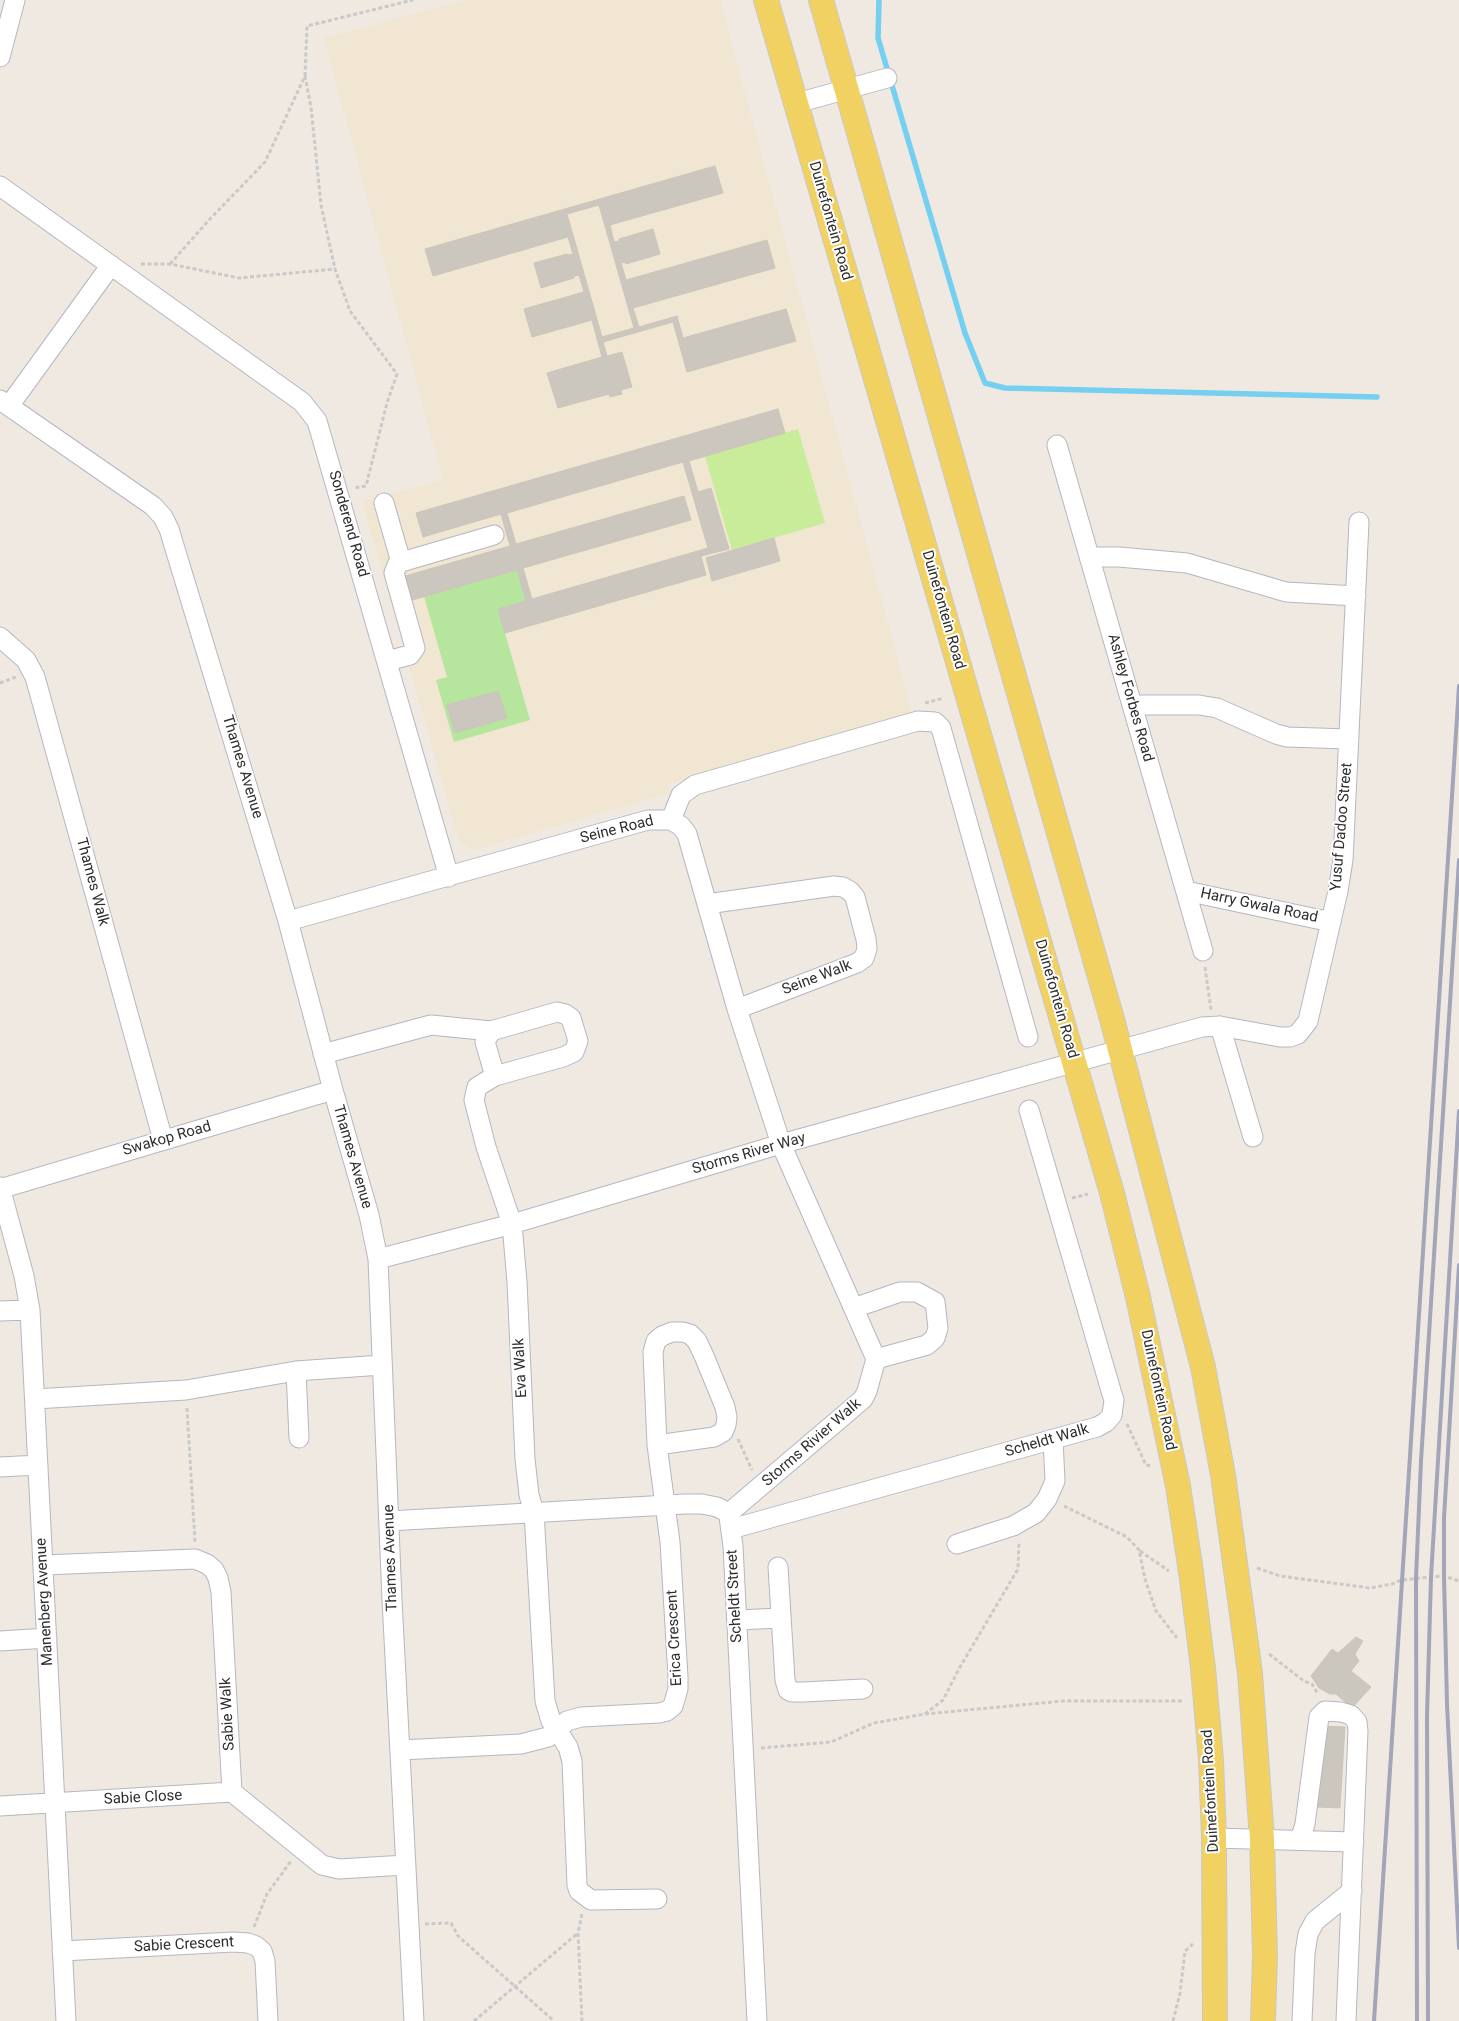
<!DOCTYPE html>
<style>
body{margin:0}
canvas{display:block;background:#efe9e1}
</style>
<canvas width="1459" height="2021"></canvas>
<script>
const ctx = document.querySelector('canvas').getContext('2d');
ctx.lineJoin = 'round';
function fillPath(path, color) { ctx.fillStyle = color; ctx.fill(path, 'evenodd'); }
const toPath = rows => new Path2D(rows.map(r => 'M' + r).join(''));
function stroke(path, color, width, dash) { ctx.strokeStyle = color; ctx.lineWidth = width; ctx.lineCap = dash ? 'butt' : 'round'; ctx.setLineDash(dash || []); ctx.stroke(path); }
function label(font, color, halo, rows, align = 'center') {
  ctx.font = font + ' Roboto,sans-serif'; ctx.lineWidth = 4; ctx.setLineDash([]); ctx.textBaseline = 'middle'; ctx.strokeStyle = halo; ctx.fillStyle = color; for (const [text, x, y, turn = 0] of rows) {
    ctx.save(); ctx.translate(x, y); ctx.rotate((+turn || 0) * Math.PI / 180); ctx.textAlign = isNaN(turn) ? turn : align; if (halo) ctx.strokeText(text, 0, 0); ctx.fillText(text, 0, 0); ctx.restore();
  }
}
const education = toPath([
 [466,0,720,0,913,716,668,784,670,793,474,850,459,841,362,501,443,480,324,38]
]);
const green = toPath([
 [517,570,526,601,498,609,530,720,454,742,436,680,447,677,424,596],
 [498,691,506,718,455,733,448,705]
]);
const pitch = toPath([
 [798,429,825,523,732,550,705,456]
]);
const stream = toPath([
 [879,0,878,38,965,333,985,383,1005,388,1377,397]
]);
const building = toPath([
 [715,166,723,193,610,225,614,242,619,241,619,239,653,229,660,254,626,264,625,262,621,263,626,280,767,240,775,268,633,308,639,327,677,316,683,338,786,309,796,341,687,372,673,322,603,342,607,356,622,352,632,387,621,390,622,394,610,397,609,394,558,408,547,373,602,357,592,320,532,337,524,309,584,292,579,275,574,276,574,278,541,288,534,263,567,254,568,255,573,254,568,237,433,276,425,249,715,166],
 [599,205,634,328,602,337,567,214,599,205],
 [778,409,785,433,689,461,698,492,711,488,729,549,701,556,706,575,505,633,498,609,526,601,517,570,412,600,405,576,510,546,501,514,423,537,416,513,778,409],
 [683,462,708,548,532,599,523,568,691,520,684,496,516,544,507,513,683,462],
 [774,538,780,561,712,581,706,558,774,538],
 [498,691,507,718,455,733,447,705,498,691],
 [1356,1637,1363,1641,1355,1654,1359,1661,1351,1671,1371,1687,1352,1708,1336,1694,1330,1694,1319,1688,1311,1676,1332,1649,1338,1653,1356,1637],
 [1322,1726,1345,1727,1340,1808,1317,1807,1322,1726]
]);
const path = toPath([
 [305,76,307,26,413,0],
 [141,264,170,264,239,278,335,269,350,311,397,374,387,403,366,486,354,488],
 [170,264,209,220,265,162,305,76,311,107,321,205,335,269],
 [0,683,16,677],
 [925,703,944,698],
 [1205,967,1211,1010],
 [1072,1198,1088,1194],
 [187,1408,195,1542],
 [1127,1424,1146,1465,1152,1466],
 [738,1439,752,1470],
 [1064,1506,1127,1537,1139,1550,1145,1579,1156,1611,1177,1638],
 [1140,1551,1169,1571],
 [1257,1568,1280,1576,1370,1588,1392,1584,1401,1580,1431,1577,1444,1576,1459,1581],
 [1269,1654,1304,1681,1312,1684,1318,1694],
 [925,1714,943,1700,960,1667,1018,1569,1019,1541],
 [761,1748,831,1742,874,1723,925,1714,1063,1701,1184,1701],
 [582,1914,578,1933,582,2021],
 [425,1924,451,1923,458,1936,554,2021],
 [254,1927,267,1894,291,1861],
 [474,2021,578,1933],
 [1173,2021,1180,1993,1185,1951,1193,1944]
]);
const minor = toPath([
 [0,57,15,0],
 [797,103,887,78],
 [0,186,302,402,317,421,449,877],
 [0,400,153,506,163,517,169,529,288,921,333,1090,369,1215,378,1259,392,1600,414,2021],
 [9,406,111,265],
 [1057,445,1203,951],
 [384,503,401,562],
 [1089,557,1119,557,1187,563,1286,592,1356,596],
 [0,637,26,660,35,677,163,1140],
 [387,661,410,655,415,648,394,573,398,563,494,535],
 [1132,705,1199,705,1217,708,1276,734,1287,737,1349,739],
 [671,820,681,795,695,785,918,721,935,722,941,728,1028,1037],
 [1186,891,1331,922],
 [707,904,834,886,843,887,850,891,855,897,866,939,867,949,864,958,857,963,737,1009],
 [288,921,648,820,671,820,681,826,687,834,737,1009,781,1144,876,1359,867,1391,863,1399,729,1513],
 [1220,1026,1253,1137],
 [323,1054,431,1025,491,1031],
 [495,1076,485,1042,491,1031,557,1012,565,1014,571,1018,578,1041,574,1052,563,1057,495,1076,477,1087,474,1100,486,1147,512,1224,517,1282,525,1459,529,1495,534,1512,545,1701,551,1721,568,1747,572,1761,577,1885,579,1891,591,1900,657,1899],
 [0,1187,24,1276,30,1310,66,2021],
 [0,1189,333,1090],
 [378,1259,512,1224,781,1144,1202,1027,1220,1026,1280,1037,1290,1037,1298,1034,1308,1021,1338,891,1343,860,1359,522],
 [854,1308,900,1292,917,1292,935,1302,938,1328,935,1338,927,1345,876,1359],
 [0,1311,30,1310],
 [296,1371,299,1438],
 [35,1399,186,1390,296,1371,382,1365],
 [0,1467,38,1465],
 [729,1517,733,1546,757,2021],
 [389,1521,685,1504,702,1504,717,1507,729,1513],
 [731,1529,1097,1427,1106,1422,1112,1415,1114,1400,1112,1394,1029,1110],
 [957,1544,1013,1526,1036,1513,1047,1499,1055,1481,1053,1439],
 [43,1565,195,1559,207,1564,214,1570,218,1578,221,1592,232,1792,322,1865,339,1869,405,1865],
 [778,1567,785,1680,788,1690,792,1692,803,1692,863,1689],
 [737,1620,780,1618],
 [0,1641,47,1638],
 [400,1750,521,1744,548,1737,567,1721,581,1717,659,1713,667,1711,673,1706,678,1689,678,1677,670,1542,657,1445,653,1352,656,1341,662,1336,672,1332,682,1332,690,1334,697,1341,704,1356,725,1407,727,1417,726,1425,723,1432,714,1437,657,1445],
 [0,1806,232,1792],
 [1214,1838,1354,1842],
 [1300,1840,1305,1824,1319,1717,1325,1711,1341,1712,1351,1715,1357,1722,1358,1731,1346,2021],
 [62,1951,233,1942,248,1943,256,1946,262,1951,265,1961,268,2021],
 [1302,2021,1305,1953,1308,1934,1315,1921,1352,1891]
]);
const major = toPath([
 [766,0,1112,1193,1138,1297,1178,1486,1191,1572,1203,1668,1211,1760,1214,1838,1215,2021],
 [821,0,1112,1019,1203,1367,1223,1475,1250,1673,1262,1839,1265,1956,1263,2021]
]);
const rail = toPath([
 [1459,1265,1444,1518,1444,1576,1447,1704,1459,1948],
 [1374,2021,1459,686],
 [1417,2021,1416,1578,1421,1461,1459,860],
 [1428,2021,1427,1716,1431,1577,1459,1111]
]);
const streetNames = [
 ["Duinefontein Road",830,221,74],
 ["Sonderend Road",348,524,74],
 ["Duinefontein Road",943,610,74],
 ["Ashley Forbes Road",1130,698,74],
 ["Thames Avenue",242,767,73],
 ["Yusuf Dadoo Street",1342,827,-85],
 ["Seine Road",617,830,-14],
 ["Thames Walk",92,882,75],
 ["Harry Gwala Road",1259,906,12],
 ["Seine Walk",817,978,-21],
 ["Duinefontein Road",1056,999,74],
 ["Swakop Road",167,1139,-16],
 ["Storms River Way",749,1154,-16],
 ["Thames Avenue",352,1157,74],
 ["Eva Walk",521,1368,-93],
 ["Duinefontein Road",1158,1390,78],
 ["Scheldt Walk",1047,1441,-16],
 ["Storms Rivier Walk",812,1443,-41],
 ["Thames Avenue",391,1558,-92],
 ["Scheldt Street",735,1596,-93],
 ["Manenberg Avenue",45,1602,-93],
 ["Erica Crescent",675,1638,-93],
 ["Sabie Walk",228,1714,-93],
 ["Duinefontein Road",1211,1791,-93],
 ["Sabie Close",143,1798,-3],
 ["Sabie Crescent",184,1945,-3]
];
fillPath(education, '#f0e6d1');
fillPath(green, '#b6e59e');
fillPath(pitch, '#c9ec9a');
stroke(stream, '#75cff0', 5.5);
fillPath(building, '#cbc7bf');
stroke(building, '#cbc5ba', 1);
stroke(minor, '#b4b7c1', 21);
stroke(major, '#c9c9c9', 26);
stroke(path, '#c9c9c9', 3, [4, 2.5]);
stroke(minor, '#fff', 19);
stroke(major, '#f2d163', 24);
stroke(rail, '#a3a6b8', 4);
label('15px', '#2e2e2e', '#fff', streetNames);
</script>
